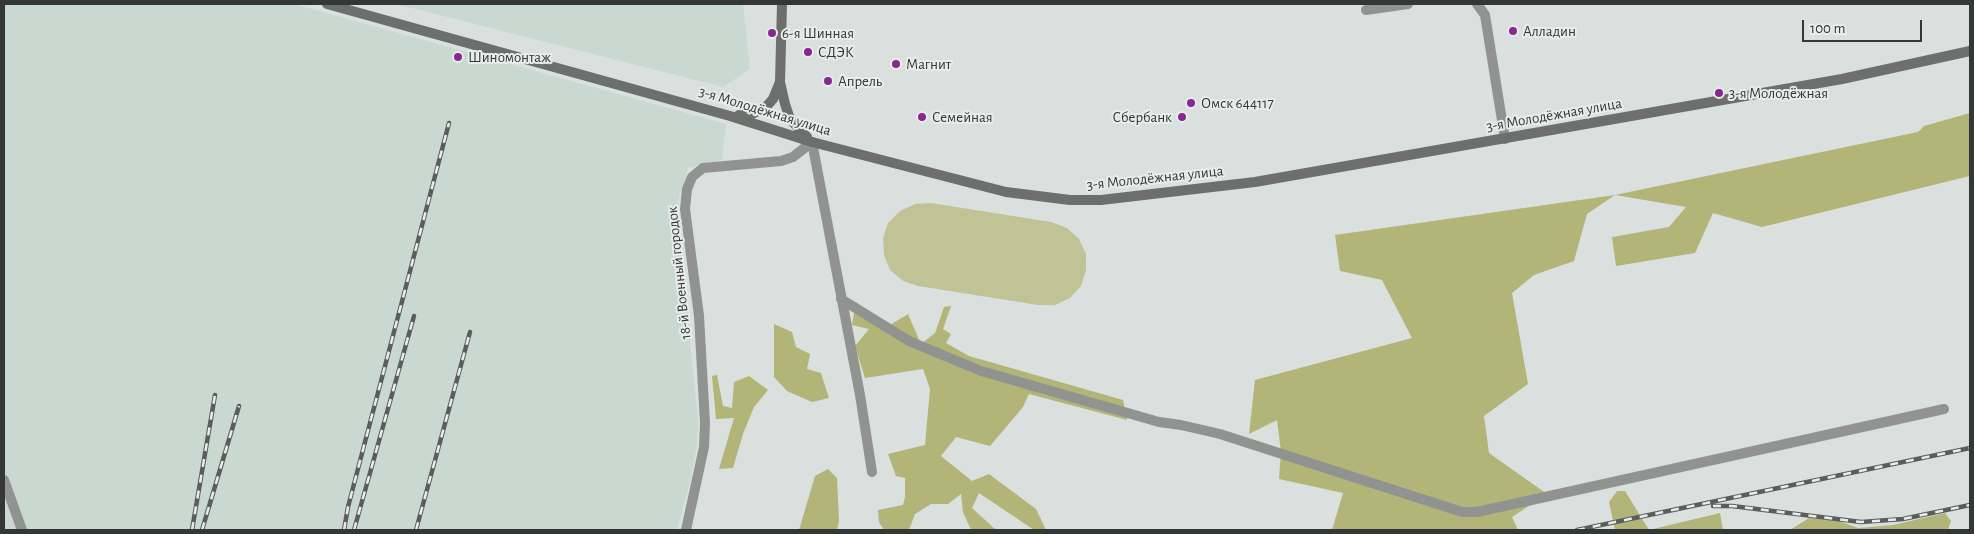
<!DOCTYPE html>
<meta charset="utf-8">
<style>
body{margin:0}
#map{position:relative;width:1974px;height:534px;overflow:hidden;background:#dae0de;font-family:"Alegreya Sans",sans-serif}
canvas{display:block}
.frame{position:absolute;inset:0;border:5px solid #353736;pointer-events:none}
.scale{position:absolute;left:1802px;top:20px;width:120px;height:22px;box-sizing:border-box;border:2px solid #353736;border-top:0;padding-left:6px;font-size:15px;line-height:18px;white-space:nowrap;color:#353736;-webkit-text-stroke:4px #e7edeb;paint-order:stroke}
</style>
<div id="map">
<canvas width="1974" height="534"></canvas>
<div class="frame"></div>
<div class="scale">100 m</div>
</div>
<script>
const ctx = document.querySelector('canvas').getContext('2d');
ctx.lineJoin = 'round';
function fillPath(path, color) { ctx.fillStyle = color; ctx.fill(path, 'evenodd'); }
const toPath = rows => new Path2D(rows.map(r => 'M' + r).join(''));
function stroke(path, color, width, dash) { ctx.strokeStyle = color; ctx.lineWidth = width; ctx.lineCap = dash ? 'butt' : 'round'; ctx.setLineDash(dash || []); ctx.stroke(path); }
function label(font, color, halo, rows, align = 'center') {
  ctx.font = font + ' "Alegreya Sans",sans-serif'; ctx.lineWidth = 4; ctx.setLineDash([]); ctx.textBaseline = 'middle'; ctx.strokeStyle = halo; ctx.fillStyle = color; for (const [text, x, y, turn = 0] of rows) {
    ctx.save(); ctx.translate(x, y); ctx.rotate((+turn || 0) * Math.PI / 180); ctx.textAlign = isNaN(turn) ? turn : align; if (halo) ctx.strokeText(text, 0, 0); ctx.fillText(text, 0, 0); ctx.restore();
  }
}
const built = toPath([
 [4,4,294,4,726,124,722,160,688,168,679,196,678,216,698,422,697,445,691,478,677,530,4,530],
 [396,4,743,4,750,69,723,87]
]);
const green = toPath([
 [931,203,1051,222,1067,228,1079,239,1086,254,1086,270,1081,286,1070,298,1055,305,1038,305,918,286,903,281,890,270,884,255,883,238,888,223,900,211,915,204]
]);
const forest = toPath([
 [1970,113,1970,176,1762,227,1713,213,1695,253,1616,266,1612,237,1669,227,1686,207,1615,195,1587,214,1574,261,1534,275,1512,293,1528,384,1484,416,1489,453,1547,494,1512,517,1518,530,1332,530,1343,493,1279,479,1281,452,1277,420,1249,434,1255,380,1412,338,1382,280,1340,271,1335,235,1615,195,1918,132,1924,126],
 [856,302,885,328,908,314,921,344,935,333,944,307,951,306,943,329,951,334,946,343,969,356,1123,400,1127,420,1029,394,1023,407,990,446,956,437,941,456,972,481,989,474,1036,509,1046,530,1034,530,979,493,972,508,996,530,971,530,963,512,961,494,948,504,931,504,915,514,909,530,884,530,879,522,878,510,903,505,905,497,905,478,896,476,888,454,925,445,930,389,923,369,865,378,855,346,869,329,852,325],
 [774,324,792,332,796,347,810,354,807,369,821,373,829,398,812,402,787,391,774,377],
 [717,375,723,406,732,408,734,382,749,376,768,390,754,407,743,434,733,468,719,469,734,418,716,419,712,376],
 [828,469,837,478,839,520,837,530,799,530,815,476],
 [1617,491,1625,491,1649,530,1720,513,1723,530,1615,530,1609,502],
 [1945,513,1951,521,1948,530,1790,530,1809,518,1839,521,1858,528,1893,525]
]);
const street = toPath([
 [1477,4,1485,15,1505,139],
 [1366,10,1408,4],
 [812,142,860,395,872,472],
 [841,299,909,341,981,371,1159,422,1181,425,1220,434,1462,512,1477,512,1944,409],
 [4,480,22,530],
 [686,530,704,447,705,423,699,316,685,209,687,189,692,177,703,168,781,161,793,157,812,142]
]);
const secondary = toPath([
 [327,4,730,116,812,142,1006,192,1070,200,1101,200,1255,182,1842,79,1970,51],
 [782,4,780,82,785,104,790,119,807,137],
 [739,115,752,114,766,107,773,99,780,82]
]);
const rail = toPath([
 [1713,506,1732,506,1861,522,1903,519,1970,505],
 [192,530,215,395],
 [202,530,239,406],
 [344,530,348,507,365,442,449,123],
 [354,530,414,316],
 [416,530,470,332],
 [1577,530,1970,448]
]);
const markers = [
 [1513,31,5,"#882790"],
 [772,33,5,"#882790"],
 [808,52,5,"#882790"],
 [458,57,5,"#882790"],
 [896,64,5,"#882790"],
 [828,81,5,"#882790"],
 [1719,93,5,"#882790"],
 [1191,103,5,"#882790"],
 [922,117,5,"#882790"],
 [1182,117,5,"#882790"]
];
const poiNames = [
 ["Алладин",1523,31],
 ["6-я Шинная",782,33],
 ["СДЭК",818,52],
 ["Шиномонтаж",468,57],
 ["Магнит",906,64],
 ["Апрель",838,81],
 ["3-я Молодёжная",1729,93],
 ["Омск 644117",1201,103],
 ["Семейная",932,117],
 ["Сбербанк",1172,117,"right"]
];
const streetNames = [
 ["3-я Молодёжная улица",765,111,17],
 ["3-я Молодёжная улица",1554,115,-10],
 ["3-я Молодёжная улица",1155,178,-6],
 ["18-й Военный городок",679,273,-96]
];
fillPath(built, '#cad8d2');
fillPath(green, '#c1c396');
fillPath(forest, '#b2b478');
stroke(street, '#919391', 10);
stroke(secondary, '#6d6f6c', 10);
stroke(rail, '#5a5d5c', 4.5);
stroke(rail, '#e7edeb', 2.5, [8]);
for (const [x, y, r, color] of markers) { const dot = new Path2D(); dot.arc(x, y, r, 0, 2 * Math.PI); ctx.fillStyle = color; ctx.fill(dot); stroke(dot, '#e7edeb', 2); }
label('15px', '#353736', '#e7edeb', poiNames, 'left');
label('15px', '#353736', '#e7edeb', streetNames);
</script>
